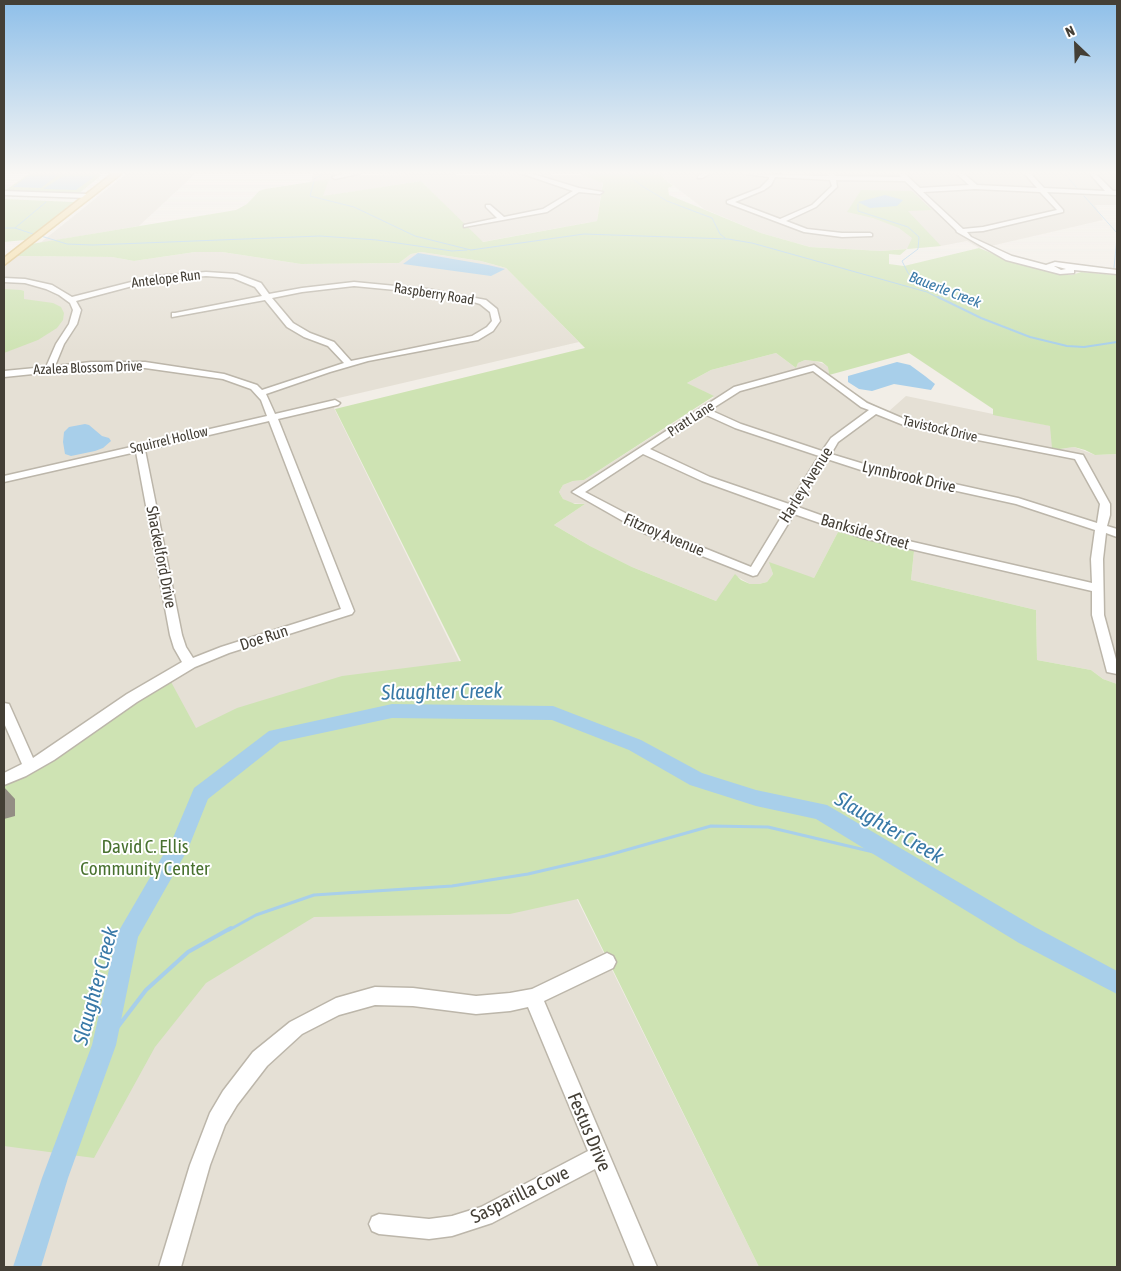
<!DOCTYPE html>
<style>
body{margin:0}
#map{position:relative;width:1121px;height:1271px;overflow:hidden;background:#f2eee7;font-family:"Asap Condensed",sans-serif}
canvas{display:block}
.frame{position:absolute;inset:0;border:5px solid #443f36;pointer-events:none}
.north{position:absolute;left:1051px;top:20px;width:50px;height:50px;-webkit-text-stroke:4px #fff;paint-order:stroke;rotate:336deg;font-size:14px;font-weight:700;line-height:20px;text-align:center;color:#443f36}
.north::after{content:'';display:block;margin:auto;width:18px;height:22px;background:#443f36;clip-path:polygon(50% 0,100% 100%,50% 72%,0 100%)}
</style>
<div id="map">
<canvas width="1121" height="1271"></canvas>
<div class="frame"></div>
<div class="north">N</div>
</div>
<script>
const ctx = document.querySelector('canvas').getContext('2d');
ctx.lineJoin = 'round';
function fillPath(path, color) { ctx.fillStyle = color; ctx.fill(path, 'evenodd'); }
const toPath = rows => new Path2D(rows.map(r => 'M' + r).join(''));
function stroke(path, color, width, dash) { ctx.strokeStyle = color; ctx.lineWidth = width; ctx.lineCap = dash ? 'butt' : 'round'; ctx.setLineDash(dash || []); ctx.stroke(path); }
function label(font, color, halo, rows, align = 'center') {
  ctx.font = font + ' "Asap Condensed",sans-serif'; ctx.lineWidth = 4; ctx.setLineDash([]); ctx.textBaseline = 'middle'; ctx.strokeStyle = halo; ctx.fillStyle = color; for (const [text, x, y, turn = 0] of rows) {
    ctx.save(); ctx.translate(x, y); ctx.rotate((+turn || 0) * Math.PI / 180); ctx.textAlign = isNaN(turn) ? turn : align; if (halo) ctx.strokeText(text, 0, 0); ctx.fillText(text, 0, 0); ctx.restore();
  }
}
const residential = toPath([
 [126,174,195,174,139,226,40,243],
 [313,174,585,175,604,174,597,221,482,242,421,181,307,199],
 [653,174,1117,174,1117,205,1095,205,1103,220,991,246,979,248,967,241,941,246,881,251,810,247,761,233,704,209,661,176],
 [195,252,222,252,301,264,399,263,411,254,421,252,481,261,506,268,579,342,330,400,759,1267,4,1267,4,266,17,256,112,257,134,261],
 [776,353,796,368,798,363,805,360,815,361,824,364,828,367,829,375,857,395,888,412,906,396,1051,426,1060,449,1074,447,1095,455,1117,454,1117,684,1103,679,1091,670,1037,660,1036,610,911,580,914,551,838,532,814,578,771,568,773,574,767,582,759,584,750,584,738,577,716,601,632,567,590,546,554,525,585,504,569,503,563,499,559,492,563,485,573,481,584,480,714,397,687,383,711,370]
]);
const green = toPath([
 [29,174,98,174,102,175,78,194,4,191],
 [581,174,653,174,661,176,673,186,668,188,669,195,761,233,810,247,881,251,907,249,912,238,899,228,873,218,847,212,861,190,912,191,932,210,908,211,941,246,907,249,900,255,889,254,889,264,904,266,979,248,1011,261,1061,275,1072,275,1081,272,1117,275,1117,454,1095,455,1085,450,1074,447,1060,449,1052,448,1050,426,993,415,993,409,909,353,829,375,828,367,822,362,805,360,798,363,796,368,776,353,711,370,687,383,714,396,584,480,573,481,563,485,559,492,563,499,575,504,585,504,554,525,590,546,632,567,716,601,735,574,741,580,750,584,759,584,767,582,773,574,769,562,814,578,838,532,914,551,911,580,1036,610,1037,660,1091,670,1103,679,1117,684,1117,1267,759,1267,578,899,510,914,314,917,206,983,155,1047,94,1158,4,1146,4,782,170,680,196,728,237,708,342,676,461,661,335,409,585,348,506,268,481,261,421,252,411,254,399,263,301,264,222,252,195,252,134,261,112,257,17,256,31,244,236,210,247,204,259,191,265,189,329,179,323,196,421,181,483,242,597,221,603,183],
 [4,199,74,202,25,240,4,242],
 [4,289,21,290,24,291,24,299,53,303,61,307,64,313,63,320,57,328,38,340,4,353]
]);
const water = toPath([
 [58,175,41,188,13,187,28,176],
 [63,176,95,176,76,190,43,189],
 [885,195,903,200,897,206,870,208,858,202],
 [418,253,488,265,505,269,491,276,403,264],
 [897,362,910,365,925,376,935,384,931,390,894,384,872,391,859,389,848,382,848,376],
 [85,424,89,425,102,436,109,438,111,441,103,448,95,451,71,456,65,454,63,442,64,432,69,427]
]);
const streamFar3 = toPath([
 [627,174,642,186,667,201,712,218,720,234,725,238],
 [1065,174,1077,188],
 [314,179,323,174],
 [314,181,310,196,354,207,415,236,471,250,584,234,728,239,752,243,927,292,941,299],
 [1084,196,1117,233],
 [858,204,858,211,908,227,919,237,918,249,902,261,908,273,925,290],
 [4,228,15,228],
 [33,234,15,228,46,202],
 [41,236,67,244,93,245,320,236,377,240,452,251,467,250],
 [1114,268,1117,237],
 [1117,279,1117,281]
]);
const streamFar2 = toPath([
 [938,297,981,318,1030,337,1067,346,1084,347,1117,342]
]);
const streamFar1 = toPath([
 [229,930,256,915,314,895,452,886,528,874,605,856,711,826,768,827,903,859]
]);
const stream = toPath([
 [104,1045,146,990,188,952,231,928]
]);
const river = toPath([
 [392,704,553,706,641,740,702,773,756,790,827,805,1035,927,1117,971,1117,994,1019,943,816,819,756,806,690,785,629,750,552,720,392,718,280,742,208,799,188,849,138,937,116,1045,68,1178,41,1267,13,1267,42,1178,92,1045,117,934,173,838,194,788,269,731,392,704]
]);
const minor = toPath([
 [342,174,357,174,335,179,332,177,342,174],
 [523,174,533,174,579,188,603,192,600,194,579,192,547,212,464,227,464,225,497,218,486,207,486,205,490,205,504,217,543,209,573,191,523,174],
 [701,174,709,174,702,178,698,178,698,176,701,174],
 [747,174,829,176,828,174,834,174,835,176,901,177,898,174,905,174,920,188,969,185,957,174,964,174,977,185,1037,188,1025,174,1031,174,1044,188,1105,191,1090,174,1096,174,1113,191,1117,191,1117,195,1047,192,1063,210,1063,212,983,231,967,232,971,237,1012,256,1046,265,1055,262,1117,270,1117,274,1074,270,1074,273,1060,274,1006,260,957,232,956,230,905,181,836,180,837,187,816,207,786,221,807,229,842,233,870,233,872,234,872,236,842,237,804,232,727,203,727,201,760,188,769,179,769,177,747,174],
 [775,177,830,180,832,186,812,205,780,219,735,202,764,190,771,185,775,177],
 [975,189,1040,192,1057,210,983,227,963,229,923,192,975,189],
 [1054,266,1055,266,1066,269,1061,270,1054,266],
 [4,191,88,194,91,196,88,198,4,195,4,191],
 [206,272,237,274,261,283,269,294,302,288,354,282,427,289,486,300,497,309,500,321,493,331,478,340,368,361,330,372,266,394,275,414,335,400,340,403,338,405,278,419,354,611,352,614,229,653,195,667,137,702,54,760,26,776,4,785,4,773,22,764,4,723,4,703,9,704,33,758,127,694,182,662,174,648,170,635,136,452,4,482,4,476,267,416,261,400,251,389,223,379,145,368,91,368,4,377,4,371,46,367,56,344,69,324,73,310,70,303,59,295,46,289,25,283,4,282,4,278,25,279,52,285,72,297,155,276,206,272],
 [206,276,233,278,255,287,262,296,175,313,172,313,172,317,265,300,287,327,304,337,328,346,344,363,262,390,257,385,224,374,145,362,91,362,55,366,64,344,77,324,81,310,76,301,155,280,206,276],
 [354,286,427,293,467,300,480,304,490,312,492,321,487,327,472,336,351,361,334,342,310,333,293,323,272,298,302,292,354,286],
 [269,421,341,609,221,647,193,658,186,647,182,635,145,450,269,421],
 [814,365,867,403,909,421,1083,455,1110,504,1110,515,1107,526,1117,529,1117,537,1106,533,1103,559,1104,615,1117,663,1117,674,1107,672,1106,668,1092,615,1092,591,863,538,794,514,757,575,753,576,644,533,572,492,734,387,814,365],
 [813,371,861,407,869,410,831,438,822,451,741,424,710,410,740,391,813,371],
 [704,414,735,428,819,456,789,504,710,477,650,449,704,414],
 [876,414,906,426,1075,459,1100,504,1097,523,1018,498,864,464,831,454,838,442,876,414],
 [643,454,702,481,785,511,751,567,652,527,585,492,643,454],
 [827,459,861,470,1016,504,1095,530,1091,559,1092,583,865,531,798,507,827,459],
 [607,953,613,956,616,962,613,968,544,1001,657,1267,635,1267,595,1169,492,1223,452,1236,429,1239,379,1234,372,1231,369,1224,372,1217,379,1214,429,1219,452,1216,481,1207,588,1151,528,1007,510,1011,476,1014,413,1006,375,1005,339,1015,302,1034,267,1066,237,1105,225,1125,210,1165,181,1267,159,1267,190,1165,210,1113,223,1091,253,1052,290,1022,336,998,375,987,413,988,476,996,510,993,532,989,607,953]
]);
const major = toPath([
 [112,174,121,174,4,265,4,258,112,174]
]);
const shadedWall = toPath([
 [4,787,15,799,15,816,4,819]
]);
const farStreetnames = [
 ["Antelope Run",166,279,-7],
 ["Raspberry Road",434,294,9],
 ["Azalea Blossom Drive",88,368,-2],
 ["Pratt Lane",691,419,-33],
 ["Tavistock Drive",940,429,13],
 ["Squirrel Hollow",169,440,-13]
];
const farWaternames = [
 ["Bauerle Creek",945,290,21]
];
const streetNames = [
 ["Lynnbrook Drive",909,477,13],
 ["Harley Avenue",806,485,-58],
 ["Bankside Street",865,532,16],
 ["Fitzroy Avenue",664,535,23],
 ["Shackelford Drive",161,557,79],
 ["Doe Run",264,638,-18]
];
const nearParknames = [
 ["David C. Ellis",145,847],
 ["Community Center",145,869]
];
const nearStreetnames = [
 ["Festus Drive",589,1132,67],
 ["Sasparilla Cove",520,1195,-26]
];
const nearWaternames = [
 ["Slaughter Creek",442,692,-1],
 ["Slaughter Creek",889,828,30],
 ["Slaughter Creek",96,986,-75]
];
fillPath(residential, '#e5e0d5');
fillPath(green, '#cee3b3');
fillPath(water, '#a8cfea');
stroke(streamFar3, '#a8cfea', 1);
stroke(streamFar2, '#a8cfea', 2);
stroke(streamFar1, '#a8cfea', 3);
stroke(stream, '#a8cfea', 4);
fillPath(river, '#a8cfea');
stroke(minor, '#bcb6aa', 3);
stroke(major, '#d9b86e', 3);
fillPath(minor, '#fff');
fillPath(major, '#f5db9c');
fillPath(shadedWall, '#938d84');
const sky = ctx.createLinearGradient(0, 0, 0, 352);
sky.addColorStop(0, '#8ebfe9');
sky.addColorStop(0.49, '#f9f7f4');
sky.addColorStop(1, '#f9f7f400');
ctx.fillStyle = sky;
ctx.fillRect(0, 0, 1121, 352);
label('14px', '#443f36', '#fff', farStreetnames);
label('italic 15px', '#3979a7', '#fff', farWaternames);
label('16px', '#443f36', '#fff', streetNames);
label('19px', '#48712f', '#fff', nearParknames);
label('19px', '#443f36', '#fff', nearStreetnames);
label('italic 21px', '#3979a7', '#fff', nearWaternames);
</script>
